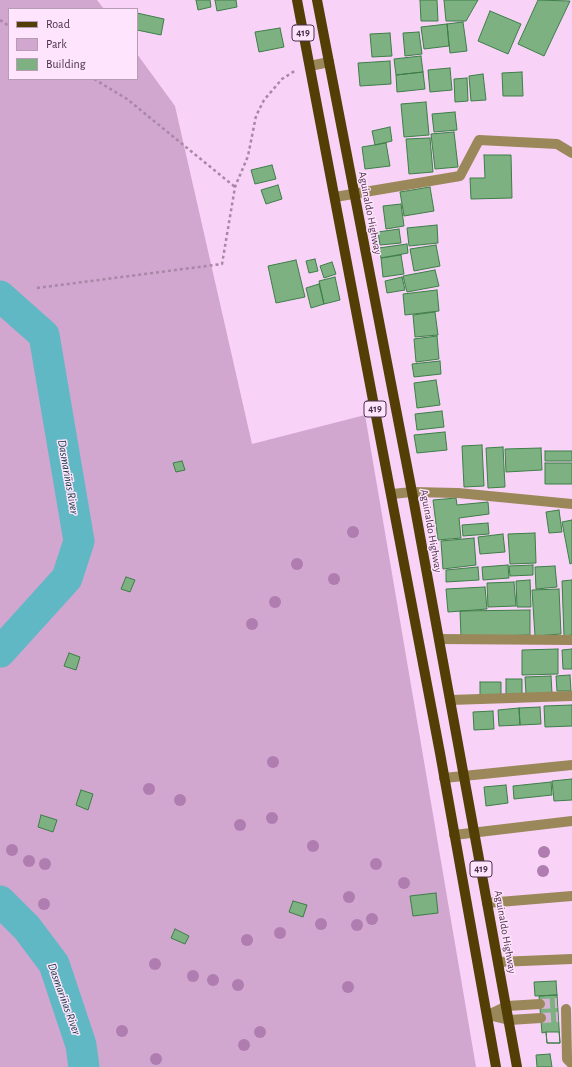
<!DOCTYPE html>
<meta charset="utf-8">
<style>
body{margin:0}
#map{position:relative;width:572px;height:1067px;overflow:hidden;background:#f9d2f8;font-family:"Alegreya Sans",sans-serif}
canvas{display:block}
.legend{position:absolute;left:8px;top:8px;width:130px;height:72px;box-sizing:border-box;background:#ffe4fd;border:1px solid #b79cb5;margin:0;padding:5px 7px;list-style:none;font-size:12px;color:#4a3049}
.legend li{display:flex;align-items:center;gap:8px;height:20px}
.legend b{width:20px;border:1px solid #b79cb5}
</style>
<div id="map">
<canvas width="572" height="1067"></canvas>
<ul class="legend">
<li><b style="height:5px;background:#533f05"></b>Road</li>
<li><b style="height:11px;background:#d1a6cf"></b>Park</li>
<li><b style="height:11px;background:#7db182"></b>Building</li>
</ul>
</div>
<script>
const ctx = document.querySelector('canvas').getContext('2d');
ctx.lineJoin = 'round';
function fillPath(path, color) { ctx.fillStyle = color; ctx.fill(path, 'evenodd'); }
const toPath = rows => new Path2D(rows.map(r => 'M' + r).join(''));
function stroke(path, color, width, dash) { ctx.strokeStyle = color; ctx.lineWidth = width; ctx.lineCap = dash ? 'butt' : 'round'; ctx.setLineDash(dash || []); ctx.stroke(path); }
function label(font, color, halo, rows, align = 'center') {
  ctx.font = font + ' "Alegreya Sans",sans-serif'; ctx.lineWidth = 3; ctx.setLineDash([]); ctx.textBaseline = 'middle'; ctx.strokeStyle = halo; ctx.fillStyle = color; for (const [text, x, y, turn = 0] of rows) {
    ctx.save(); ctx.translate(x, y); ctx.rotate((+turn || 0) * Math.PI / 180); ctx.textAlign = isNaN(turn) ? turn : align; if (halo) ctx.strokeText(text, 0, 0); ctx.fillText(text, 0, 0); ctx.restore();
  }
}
const green = toPath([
 [0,0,97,0,104,9,9,9,9,79,137,79,137,54,175,106,252,444,365,415,476,1067,0,1067]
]);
const river = toPath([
 [0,296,44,335,79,541,67,578,0,652],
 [0,901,27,928,54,964,81,1045,84,1067]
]);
const building = toPath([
 [196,0,210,0,211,7,198,10,196,0],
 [215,0,236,0,237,7,217,11,215,0],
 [420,0,437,0,438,21,421,21,420,0],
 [444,0,478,0,466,21,446,21,444,0],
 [538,0,570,1,544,56,518,44,538,0],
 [490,11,521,24,508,54,478,41,490,11],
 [137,13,164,19,161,35,137,30,137,13],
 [463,22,467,51,450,53,447,24,463,22],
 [447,24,449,46,424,49,421,27,447,24],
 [280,28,284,47,259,52,255,32,280,28],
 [419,32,422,54,405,56,403,33,419,32],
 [390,33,392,56,372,57,370,34,390,33],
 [421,56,423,72,396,75,394,59,421,56],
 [390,61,391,84,360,86,358,63,390,61],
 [450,68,452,90,430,92,428,70,450,68],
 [423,72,425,89,397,92,396,75,423,72],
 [522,72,523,96,503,96,502,73,522,72],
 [483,74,486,100,471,101,469,76,483,74],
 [467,78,468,101,455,102,454,79,467,78],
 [426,102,429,135,404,137,401,104,426,102],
 [455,112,457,130,434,132,432,114,455,112],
 [390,127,392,141,375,145,372,131,390,127],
 [454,132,458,167,435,169,431,134,454,132],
 [430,138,433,172,409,174,406,139,430,138],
 [386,143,390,166,365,169,362,147,386,143],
 [484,155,511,155,512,198,471,199,470,178,485,178,484,155],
 [272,165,276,179,255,184,251,170,272,165],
 [278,185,282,199,266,204,261,190,278,185],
 [430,187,434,211,404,216,400,192,430,187],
 [401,204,404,226,386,229,383,206,401,204],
 [437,225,438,243,409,246,407,228,437,225],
 [399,229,401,243,380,245,378,232,399,229],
 [407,244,408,253,381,258,379,248,407,244],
 [436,245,440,266,414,271,410,249,436,245],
 [401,255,404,274,383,277,381,258,401,255],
 [315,259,318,271,309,273,306,261,315,259],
 [296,260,305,297,276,303,268,266,296,260],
 [332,262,336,274,324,278,320,266,332,262],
 [435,270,439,286,407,292,403,276,435,270],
 [335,277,340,300,324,304,319,281,335,277],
 [402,277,405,290,387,293,385,281,402,277],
 [319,284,324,304,311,308,306,288,319,284],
 [437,290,439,311,405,315,403,294,437,290],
 [435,312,438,335,415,337,413,315,435,312],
 [437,336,439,359,416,362,414,339,437,336],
 [440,361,441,374,414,377,412,364,440,361],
 [436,380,440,405,417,408,414,383,436,380],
 [442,411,444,427,417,430,415,414,442,411],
 [445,432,447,450,417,453,414,435,445,432],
 [482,445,484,486,464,487,462,446,482,445],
 [503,447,505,487,488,488,486,448,503,447],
 [541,448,542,470,506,472,505,449,541,448],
 [545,451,572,451,572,461,545,461,545,451],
 [182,461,185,470,176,472,173,463,182,461],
 [545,463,572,463,572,484,545,484,545,463],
 [456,498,457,505,488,502,489,514,459,518,461,538,438,540,433,500,456,498],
 [559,510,562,532,549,533,546,512,559,510],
 [572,520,572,563,570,564,562,522,572,520],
 [488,523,489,534,463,536,462,525,488,523],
 [535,533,536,563,510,564,508,534,535,533],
 [503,534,505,552,480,554,478,537,503,534],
 [474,538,476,565,443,569,441,541,474,538],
 [508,565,509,578,483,580,482,567,508,565],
 [533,565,533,575,510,576,509,566,533,565],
 [555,566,557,587,536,589,535,567,555,566],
 [478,567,479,580,446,582,446,570,478,567],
 [126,577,135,580,130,592,121,589,126,577],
 [530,580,531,607,517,607,516,581,530,580],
 [572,580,572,635,564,636,562,581,572,580],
 [514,582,516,606,488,607,487,583,514,582],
 [485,587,487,609,448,612,446,589,485,587],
 [559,589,561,634,535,636,532,590,559,589],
 [530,610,530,635,461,637,460,611,530,610],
 [558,649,558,674,522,675,522,650,558,649],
 [572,649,572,669,563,669,562,650,572,649],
 [69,653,80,657,76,670,64,666,69,653],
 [570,675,571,691,557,691,556,676,570,675],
 [551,676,552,693,526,694,525,677,551,676],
 [506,679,522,679,522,696,506,695,506,679],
 [480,682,501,682,501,695,480,695,480,682],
 [572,705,572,726,545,727,544,706,572,705],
 [540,707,541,724,520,725,519,708,540,707],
 [519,708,520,725,499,726,498,710,519,708],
 [493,711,494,729,474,730,473,712,493,711],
 [572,779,572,800,554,801,552,781,572,779],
 [551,782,552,795,514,799,513,786,551,782],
 [506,785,508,803,486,806,484,787,506,785],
 [81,790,93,794,88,810,76,805,81,790],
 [41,815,57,820,53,832,38,827,41,815],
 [436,893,438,913,413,916,410,896,436,893],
 [293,901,307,905,303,917,289,912,293,901],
 [175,929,189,936,185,944,171,938,175,929],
 [556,981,557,995,535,996,534,982,556,981],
 [557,995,560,1043,547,1043,546,1032,542,1033,539,996,557,995],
 [546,1032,559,1032,560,1043,547,1043,546,1032],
 [550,1054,552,1067,537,1067,536,1055,550,1054]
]);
const minorTunnel = toPath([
 [540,1004,557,1003],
 [541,1018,558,1017]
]);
const path = toPath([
 [0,20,9,26],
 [94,79,127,99,235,187],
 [37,288,222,264,235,187,248,156,256,116,264,100,282,79,296,70]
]);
const minor = toPath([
 [310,66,329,62],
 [335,197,460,176,479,140,557,144,572,153],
 [392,494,412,492,458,493,572,504],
 [439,639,572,640],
 [450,700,572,696],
 [444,778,572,765],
 [454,835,572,821],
 [487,903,572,896],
 [498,962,572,959],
 [566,1009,567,1059,572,1064],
 [488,1015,507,1006,540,1004],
 [488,1015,509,1020,541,1018]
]);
const major = toPath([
 [297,0,440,753,496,1067],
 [317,0,412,492,517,1067]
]);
const trees = [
 [353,532],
 [297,564],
 [334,579],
 [275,602],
 [252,624],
 [273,762],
 [149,789],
 [180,800],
 [272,818],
 [240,825],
 [313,846],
 [12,850],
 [544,852],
 [29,861],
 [45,864],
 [376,864],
 [543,871],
 [404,883],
 [349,897],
 [44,904],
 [372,919],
 [321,924],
 [357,925],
 [280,933],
 [247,940],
 [155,964],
 [193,976],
 [213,980],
 [238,985],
 [348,987],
 [122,1031],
 [260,1032],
 [244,1045],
 [156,1059]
];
const shields = [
 [303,33,22],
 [375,409,22],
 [481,869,22]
];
const shieldNames = [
 ["419",303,33],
 ["419",375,409],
 ["419",481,869]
];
const streetNames = [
 ["Aguinaldo Highway",370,213,79],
 ["Aguinaldo Highway",431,531,80],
 ["Aguinaldo Highway",505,932,80]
];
const waterNames = [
 ["Dasmariñas River",68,477,80],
 ["Dasmariñas River",64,999,70]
];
fillPath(green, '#d1a6cf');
stroke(river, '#5fb8c4', 31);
fillPath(building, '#7db182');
stroke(building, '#3d7e47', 1);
stroke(minorTunnel, '#d6b2d5', 10, [10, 5]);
stroke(path, '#a887a7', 2.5, [3, 3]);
stroke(minor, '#9a875a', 10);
stroke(major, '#533f05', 10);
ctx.fillStyle = '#af7daf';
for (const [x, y] of trees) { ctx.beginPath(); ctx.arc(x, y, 6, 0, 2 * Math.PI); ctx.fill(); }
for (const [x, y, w] of shields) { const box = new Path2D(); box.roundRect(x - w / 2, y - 8, w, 16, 3); ctx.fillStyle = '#ffe4fd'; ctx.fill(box); stroke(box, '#4a3049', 1); }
label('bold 10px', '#4a3049', null, shieldNames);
label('11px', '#4a3049', '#ffe4fd', streetNames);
label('italic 12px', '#0e393f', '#ffe4fd', waterNames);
</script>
